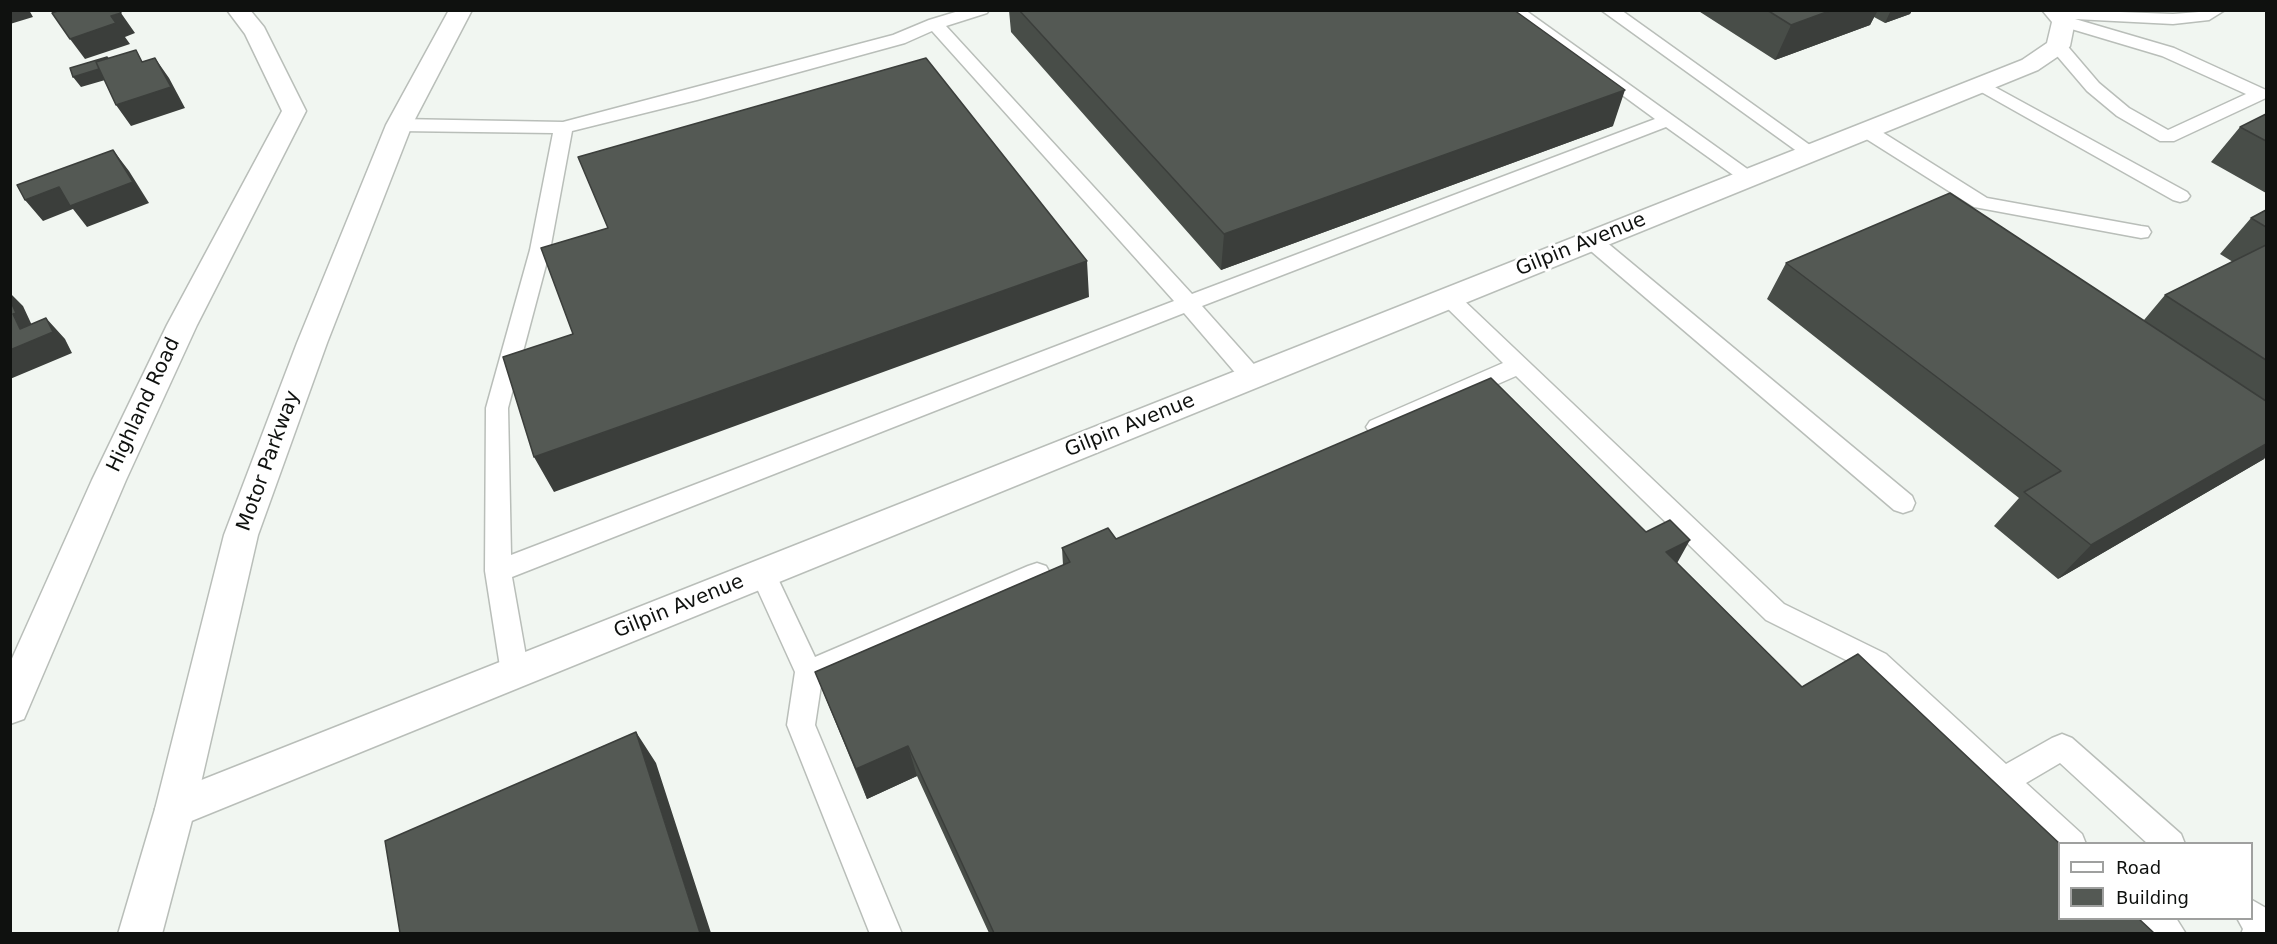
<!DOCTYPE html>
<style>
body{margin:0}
#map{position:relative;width:2277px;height:944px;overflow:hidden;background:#f1f6f1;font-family:"DejaVu Sans",sans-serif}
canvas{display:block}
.frame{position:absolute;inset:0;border:12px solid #0f110f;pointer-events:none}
.legend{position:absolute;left:2058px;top:842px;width:195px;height:78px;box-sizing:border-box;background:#fff;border:2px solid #9fa09f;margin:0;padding:8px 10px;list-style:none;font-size:18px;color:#0f110f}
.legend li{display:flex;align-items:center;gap:12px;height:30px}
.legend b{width:30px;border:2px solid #9fa09f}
</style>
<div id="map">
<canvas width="2277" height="944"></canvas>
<div class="frame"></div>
<ul class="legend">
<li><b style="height:8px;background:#fff"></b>Road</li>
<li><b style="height:16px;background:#545954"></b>Building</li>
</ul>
</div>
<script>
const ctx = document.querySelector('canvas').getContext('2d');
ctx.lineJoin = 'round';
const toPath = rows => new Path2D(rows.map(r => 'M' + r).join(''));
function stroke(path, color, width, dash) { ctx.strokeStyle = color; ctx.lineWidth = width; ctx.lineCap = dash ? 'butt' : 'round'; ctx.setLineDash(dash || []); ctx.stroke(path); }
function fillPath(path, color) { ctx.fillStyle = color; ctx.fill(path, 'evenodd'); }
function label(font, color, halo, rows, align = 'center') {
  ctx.font = font + ' "DejaVu Sans",sans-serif'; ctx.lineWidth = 6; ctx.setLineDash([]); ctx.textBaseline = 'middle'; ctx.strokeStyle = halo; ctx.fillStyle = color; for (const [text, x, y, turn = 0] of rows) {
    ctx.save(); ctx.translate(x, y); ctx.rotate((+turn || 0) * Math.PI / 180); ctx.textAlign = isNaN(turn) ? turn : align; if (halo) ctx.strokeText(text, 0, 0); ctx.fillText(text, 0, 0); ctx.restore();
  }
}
const lane = toPath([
 [962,10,989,10,987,13,946,26,1192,294,1655,119,1506,10,1525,10,1760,178,1757,182,1750,184,1743,182,1666,127,1202,306,1260,371,1263,377,1260,383,1252,385,1244,383,1184,313,512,577,529,673,525,681,515,685,505,681,501,673,485,571,486,408,530,250,553,133,399,131,393,129,390,125,393,121,399,119,563,122,893,35,929,20,962,10],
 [932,31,1174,301,511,555,508,408,550,250,572,131,697,100,905,43,932,31],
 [1601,10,1621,10,1821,153,1819,157,1812,159,1805,157,1601,10],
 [2067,10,2173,14,2225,10,2209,20,2173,24,2075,19,2174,48,2266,90,2266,98,2174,141,2160,141,2117,116,2087,91,2052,50,2049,46,2052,42,2064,42,2099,83,2129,108,2168,130,2246,94,2162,56,2058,25,2056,21,2058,17,2067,17,2065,14,2067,10],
 [1982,80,2187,192,2190,196,2187,200,2180,202,2173,200,1976,89,1973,85,1976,81,1982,80],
 [1867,125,1874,127,1987,198,2141,226,2148,227,2151,232,2148,237,2141,238,1974,207,1860,135,1858,131,1860,127,1867,125],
 [1592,234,1599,236,1912,496,1915,503,1912,510,1903,513,1894,510,1585,246,1582,241,1585,236,1592,234],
 [1449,291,1456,293,1784,604,1886,654,2006,764,2052,738,2062,734,2072,738,2181,834,2185,844,2148,844,2060,763,2026,783,2082,834,2086,844,2060,844,2060,853,1866,670,1766,620,1516,376,1386,433,1378,436,1370,433,1366,427,1370,421,1503,363,1442,303,1438,298,1442,293,1449,291],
 [763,563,772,566,815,657,1028,566,1037,563,1046,566,1050,573,1046,580,822,679,815,725,902,934,870,934,787,725,795,672,750,573,754,566,763,563],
 [2252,900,2266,908,2266,934,2241,934,2243,929,2237,918,2252,918,2252,900],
 [2138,918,2176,918,2186,934,2147,934,2138,918]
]);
const street = toPath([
 [227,10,250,10,264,27,306,111,197,325,126,480,24,719,10,724,10,663,92,480,167,325,282,111,245,34,227,10],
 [2042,10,2066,10,2075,21,2070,46,2066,51,2038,70,189,822,175,828,161,822,155,809,161,796,2022,60,2047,43,2052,22,2042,10]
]);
const secondary = toPath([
 [449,10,472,10,412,125,327,343,258,535,195,809,162,934,118,934,155,809,224,535,297,343,386,125,449,10]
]);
const wall = toPath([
 [1009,10,1514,10,1613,126,1221,270,1011,32],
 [1697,10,1912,10,1910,14,1885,23,1874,17,1870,25,1775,60],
 [2266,114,2266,193,2211,162,2240,127],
 [2266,210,2266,456,2264,459,2058,579,1994,526,2019,498,1767,299,1786,263,2144,320,2165,295,2233,262,2220,254,2251,218],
 [1116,539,1677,563,1802,687,2154,933,989,933,917,776,867,799,815,672,1063,565,1062,548]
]);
const shadedWall = toPath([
 [12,10,29,10,33,17,10,24,10,11],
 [1832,10,1878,10,1870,25,1775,60,1791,25],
 [1891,10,1912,10,1910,14,1885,23],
 [121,13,135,33,125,37,130,44,85,59,70,39,111,16],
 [155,58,169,78,185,108,131,126,116,105],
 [111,65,119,76,81,87,73,77],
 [1625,90,1613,126,1221,270,1224,234],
 [113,150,129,171,149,203,87,227,73,209,43,221,25,200],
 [1087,261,1089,297,554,492,534,457],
 [10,293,23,306,36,334,46,318,65,339,72,353,10,379,10,350,20,329,13,314,10,300],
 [2266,444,2266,456,2264,459,2058,579,2091,545],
 [1690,540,1671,574,1666,552],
 [636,732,656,763,711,933,700,933],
 [908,746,917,776,867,799,856,769]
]);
const building = toPath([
 [60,10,119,10,121,13,111,16,116,23,70,39,52,13,60,10],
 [1019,10,1514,10,1625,90,1224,234,1019,10],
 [1767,10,1832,10,1791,25,1767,10],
 [136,50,142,62,155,58,171,87,116,105,96,62,136,50],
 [107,57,108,58,96,62,99,69,73,77,70,68,107,57],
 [926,58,1087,261,534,457,503,357,573,334,541,248,608,228,578,157,926,58],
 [2266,114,2266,141,2240,127,2266,114],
 [113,150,133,182,70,206,59,187,25,200,17,185,113,150],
 [1950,193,2266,401,2266,444,2091,545,2024,492,2061,471,1786,263,1950,193],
 [2266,210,2266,227,2251,218,2266,210],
 [2266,245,2266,360,2165,295,2266,245],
 [10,300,16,313,13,314,20,329,46,318,53,332,10,350,10,300],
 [1491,378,1646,532,1670,520,1690,540,1666,552,1802,687,1858,654,2060,844,2060,918,2138,918,2154,933,994,933,908,746,856,769,815,672,1070,562,1062,548,1108,528,1116,539,1491,378],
 [636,732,700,933,400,933,385,841,636,732]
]);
const streetNames = [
 ["Gilpin Avenue",1581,245,-22],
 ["Highland Road",144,405,-65],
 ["Gilpin Avenue",1130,426,-22],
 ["Motor Parkway",269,461,-70],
 ["Gilpin Avenue",679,607,-22]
];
stroke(lane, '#b9beb9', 3);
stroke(street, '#b9beb9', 3);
stroke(secondary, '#b9beb9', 3);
fillPath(lane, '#fff');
fillPath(street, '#fff');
fillPath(secondary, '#fff');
fillPath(wall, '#484d48');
fillPath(shadedWall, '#3b3e3b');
fillPath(building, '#545954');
stroke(building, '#3b3e3b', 1.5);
label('20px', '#0f110f', '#fff', streetNames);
</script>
